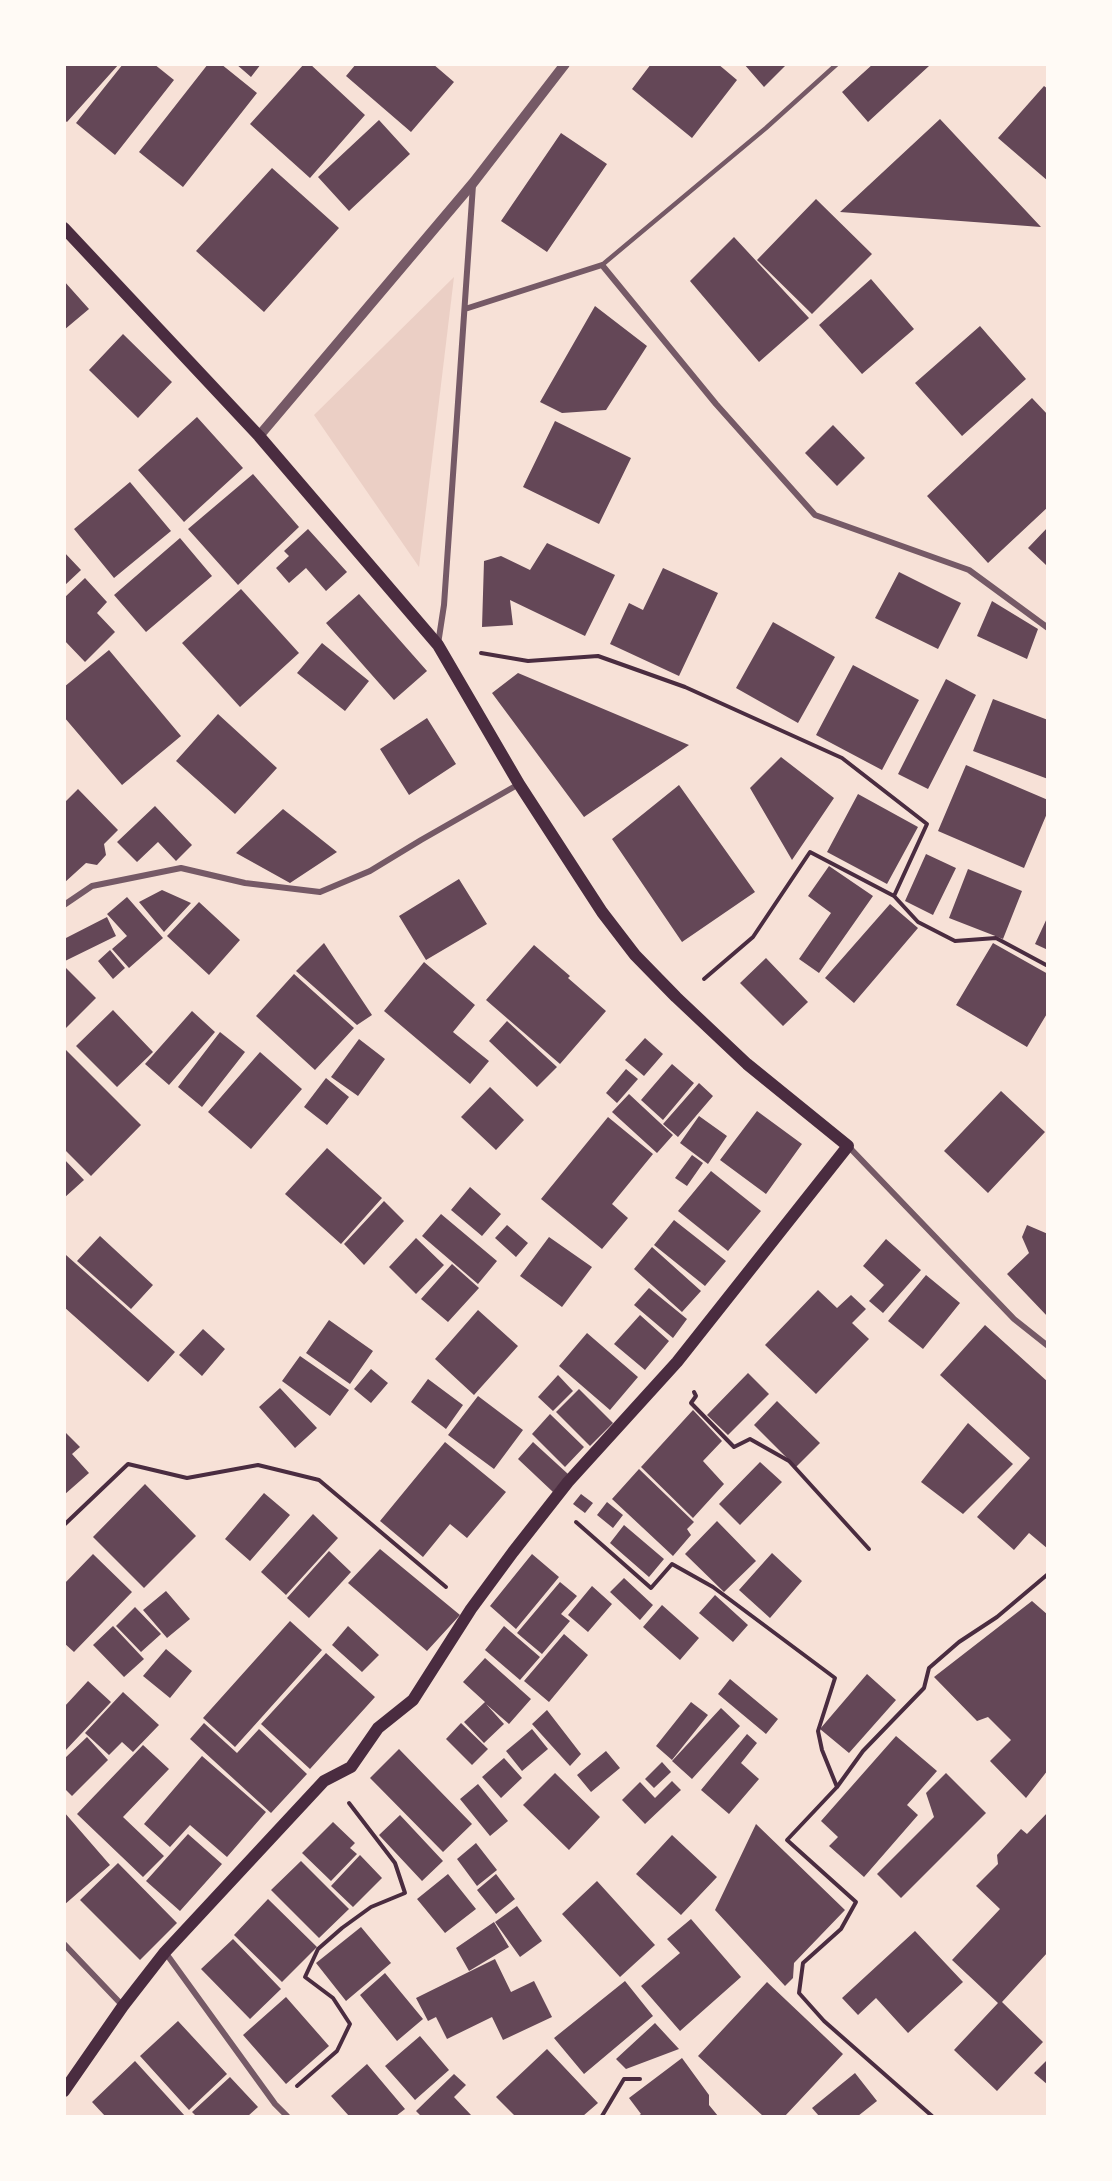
<!DOCTYPE html>
<style>
body{margin:0}
#map{position:relative;width:1112px;height:2181px;overflow:hidden;background:#f7e1d7;font-family:"Zilla Slab",serif}
canvas{display:block}
.frame{position:absolute;inset:0;border:66px solid #fffaf5;pointer-events:none}
</style>
<div id="map">
<canvas width="1112" height="2181"></canvas>
<div class="frame"></div>
</div>
<script>
const ctx = document.querySelector('canvas').getContext('2d');
ctx.lineJoin = 'round';
function fillPath(path, color) { ctx.fillStyle = color; ctx.fill(path, 'evenodd'); }
const toPath = rows => new Path2D(rows.map(r => 'M' + r).join(''));
function stroke(path, color, width, dash) { ctx.strokeStyle = color; ctx.lineWidth = width; ctx.lineCap = dash ? 'butt' : 'round'; ctx.setLineDash(dash || []); ctx.stroke(path); }
const green = toPath([
 [454,277,419,567,314,415]
]);
const building = toPath([
 [64,64,119,64,67,122,64,120],
 [123,64,154,64,174,80,115,155,76,123],
 [208,64,221,64,257,93,183,187,139,152],
 [236,64,261,64,251,77],
 [304,64,310,64,365,115,310,178,250,124],
 [356,64,433,64,454,82,411,132,346,76],
 [651,64,718,64,737,80,692,138,632,89],
 [744,64,787,64,764,87],
 [873,64,928,64,929,66,868,122,842,92],
 [1044,86,1048,89,1048,181,998,138],
 [940,119,1041,227,840,212],
 [379,120,410,154,349,211,318,177],
 [561,133,607,164,547,252,501,221],
 [272,168,339,228,264,312,196,251],
 [816,199,872,254,812,314,757,260],
 [734,237,809,318,759,362,690,281],
 [871,279,914,329,862,374,819,325],
 [64,281,89,309,64,330],
 [595,306,647,346,606,410,562,413,540,402],
 [980,326,1026,379,962,436,915,383],
 [123,334,172,382,138,418,89,370],
 [1032,398,1048,415,1048,507,988,563,927,496],
 [197,417,243,468,184,522,138,470],
 [555,421,631,458,599,524,523,487],
 [833,425,865,458,837,486,805,453],
 [253,474,299,527,238,585,188,529],
 [130,482,171,531,114,578,74,529],
 [1048,527,1048,564,1046,565,1028,548],
 [308,529,347,572,326,591,306,568,289,583,276,568,289,556,284,551],
 [180,538,212,576,146,632,114,595],
 [547,543,615,575,585,636,510,600,513,625,482,627,484,561,501,556,530,570],
 [64,552,81,570,64,586],
 [663,568,718,593,679,676,610,644,629,603,643,610],
 [899,572,961,603,938,649,875,618],
 [85,578,107,602,97,613,115,632,85,662,64,640,64,598],
 [241,589,299,653,240,707,182,643],
 [359,594,427,671,394,700,326,623],
 [992,601,1038,629,1027,659,977,636],
 [773,622,835,657,798,723,736,688],
 [322,643,369,681,345,711,297,673],
 [109,650,181,736,122,785,64,717,64,687],
 [853,665,919,700,882,770,816,735],
 [518,673,689,745,584,817,492,693],
 [946,679,976,695,928,789,898,774],
 [993,699,1048,720,1048,779,973,751],
 [218,714,277,768,235,814,176,761],
 [427,718,456,764,409,795,380,749],
 [781,757,834,798,792,860,750,788],
 [966,765,1048,800,1048,811,1024,868,938,831],
 [679,785,755,892,682,942,612,839],
 [78,789,118,830,104,844,106,855,97,865,86,863,64,883,64,803],
 [858,794,918,827,887,884,827,852],
 [155,806,192,845,176,861,158,842,137,862,117,842],
 [283,809,337,852,290,883,236,853],
 [926,854,956,868,933,915,905,901],
 [829,866,873,896,819,973,799,959,831,913,808,896],
 [968,869,1022,891,1003,939,949,918],
 [459,879,487,924,426,960,399,916],
 [162,890,191,903,164,932,139,902],
 [127,897,163,938,129,968,112,949,127,936,107,914],
 [199,902,240,940,209,975,167,936],
 [890,904,918,928,854,1003,825,978],
 [1048,916,1048,950,1035,944],
 [107,917,116,936,65,961,64,939],
 [324,943,372,1015,357,1025,296,971],
 [993,943,1048,974,1048,1012,1027,1047,956,1005],
 [534,945,570,976,568,978,606,1011,560,1064,486,1000],
 [110,950,125,968,113,979,98,961],
 [766,958,808,1002,783,1026,740,983],
 [424,962,475,1005,453,1032,489,1061,470,1084,384,1011],
 [64,966,96,998,64,1030],
 [294,974,354,1028,315,1070,256,1016],
 [113,1010,153,1052,117,1087,76,1046],
 [192,1011,215,1032,169,1085,145,1064],
 [507,1021,557,1067,537,1087,489,1041],
 [220,1032,245,1052,202,1107,178,1087],
 [645,1038,663,1054,644,1076,625,1060],
 [359,1039,385,1059,358,1096,331,1077],
 [64,1048,141,1125,91,1176,64,1149],
 [260,1052,302,1089,251,1149,208,1112],
 [672,1064,694,1083,663,1120,641,1100],
 [626,1069,638,1079,617,1103,606,1093],
 [326,1078,349,1097,327,1125,304,1107],
 [699,1083,713,1096,678,1137,663,1124],
 [490,1087,524,1120,496,1150,461,1117],
 [1001,1091,1045,1132,988,1193,944,1151],
 [629,1094,673,1135,657,1153,612,1112],
 [757,1111,802,1144,766,1194,720,1160],
 [699,1116,727,1136,708,1164,680,1143],
 [608,1117,653,1154,612,1204,628,1218,602,1249,541,1199],
 [327,1148,382,1198,341,1244,285,1194],
 [692,1155,703,1163,687,1186,675,1178],
 [64,1159,84,1180,64,1198],
 [711,1171,761,1211,728,1251,678,1211],
 [470,1187,501,1214,482,1236,451,1210],
 [384,1201,404,1221,364,1265,344,1244],
 [441,1214,497,1261,478,1284,422,1236],
 [674,1220,726,1261,705,1286,654,1245],
 [507,1225,528,1243,516,1257,495,1238],
 [1027,1225,1048,1234,1048,1317,1007,1274,1029,1253,1022,1237],
 [100,1236,153,1285,131,1309,77,1261],
 [549,1237,592,1267,562,1307,520,1276],
 [416,1238,444,1265,416,1294,389,1267],
 [886,1239,921,1270,883,1313,869,1301,884,1285,863,1266],
 [652,1247,701,1291,682,1312,634,1269],
 [66,1255,175,1352,148,1382,64,1307,64,1257],
 [452,1264,479,1288,448,1322,421,1299],
 [926,1275,960,1303,923,1349,888,1321],
 [649,1288,687,1319,673,1338,634,1305],
 [818,1290,837,1308,851,1295,866,1309,852,1323,869,1339,816,1394,765,1345],
 [478,1310,518,1346,474,1395,435,1359],
 [640,1315,669,1341,645,1370,614,1344],
 [329,1320,373,1351,350,1384,306,1353],
 [985,1325,1048,1382,1048,1549,1029,1533,1014,1550,977,1517,1030,1458,940,1375],
 [203,1329,225,1349,202,1376,179,1355],
 [587,1333,638,1377,610,1410,559,1366],
 [300,1356,349,1390,330,1416,282,1381],
 [371,1369,388,1383,371,1403,354,1389],
 [748,1373,769,1394,728,1435,707,1415],
 [558,1375,573,1391,553,1411,538,1397],
 [428,1379,463,1405,446,1429,411,1402],
 [280,1388,317,1428,295,1448,259,1407],
 [579,1389,613,1423,590,1446,556,1412],
 [478,1396,523,1430,494,1469,448,1435],
 [777,1401,820,1443,796,1467,754,1425],
 [693,1410,722,1441,703,1461,724,1484,693,1518,641,1467],
 [550,1414,584,1447,565,1467,532,1434],
 [968,1423,1013,1464,963,1514,921,1482],
 [64,1431,80,1447,72,1454,89,1473,64,1495],
 [445,1442,506,1492,467,1538,450,1524,423,1557,380,1521],
 [533,1442,568,1474,553,1492,518,1459],
 [760,1462,782,1482,740,1525,719,1504],
 [639,1469,694,1522,687,1529,691,1535,673,1556,612,1499],
 [145,1484,196,1536,144,1588,93,1537],
 [264,1493,290,1515,250,1561,225,1539],
 [581,1494,593,1503,585,1513,573,1504],
 [607,1502,623,1515,613,1528,597,1515],
 [313,1514,338,1538,286,1595,261,1572],
 [717,1521,756,1561,724,1592,685,1554],
 [624,1525,664,1559,649,1577,610,1543],
 [380,1549,460,1615,427,1651,348,1583],
 [329,1551,351,1572,309,1618,287,1598],
 [772,1553,802,1581,770,1618,739,1590],
 [93,1554,132,1592,74,1652,64,1643,64,1584],
 [532,1554,559,1577,516,1629,490,1606],
 [624,1578,653,1605,640,1620,610,1592],
 [560,1582,577,1596,561,1614,570,1621,542,1654,517,1633],
 [592,1586,612,1604,588,1632,568,1615],
 [166,1591,190,1619,167,1638,143,1610],
 [715,1595,748,1625,733,1642,699,1613],
 [1032,1601,1048,1615,1048,1770,1026,1798,990,1761,1011,1740,988,1717,977,1721,934,1677],
 [662,1605,699,1638,680,1660,643,1627],
 [135,1607,161,1634,141,1652,116,1626],
 [290,1621,322,1650,235,1747,203,1718],
 [113,1626,144,1659,124,1677,93,1645],
 [348,1626,379,1655,362,1672,332,1645],
 [504,1626,540,1657,520,1680,485,1650],
 [564,1634,588,1655,549,1702,524,1681],
 [166,1649,192,1671,170,1698,143,1676],
 [326,1653,375,1697,310,1769,261,1724],
 [485,1658,531,1699,509,1724,486,1704,504,1724,484,1743,464,1722,485,1702,463,1682],
 [867,1674,896,1700,849,1753,820,1729],
 [730,1679,778,1719,766,1734,718,1694],
 [88,1681,111,1702,64,1752,64,1707],
 [123,1692,159,1725,133,1752,122,1742,109,1755,85,1733],
 [691,1702,708,1715,672,1760,656,1746],
 [721,1708,740,1726,692,1779,672,1761],
 [547,1710,581,1754,570,1766,532,1724],
 [204,1723,237,1753,259,1729,307,1774,271,1813,190,1739],
 [461,1723,488,1749,472,1765,446,1739],
 [532,1729,548,1749,522,1771,506,1751],
 [747,1734,757,1743,741,1763,759,1779,729,1814,701,1790],
 [896,1736,937,1771,907,1805,918,1815,864,1877,829,1846,838,1837,821,1821],
 [87,1737,108,1760,72,1796,64,1788,64,1759],
 [143,1745,169,1769,123,1817,164,1856,143,1877,77,1814],
 [399,1749,472,1824,443,1852,370,1778],
 [606,1751,620,1768,591,1792,577,1775],
 [202,1756,266,1812,227,1857,190,1825,170,1847,144,1824],
 [504,1758,522,1778,501,1798,482,1777],
 [662,1762,671,1772,654,1788,645,1779],
 [555,1773,600,1817,569,1850,523,1805],
 [946,1773,986,1813,901,1898,877,1874,934,1817,926,1793],
 [672,1781,681,1790,645,1824,622,1800,640,1782,655,1798],
 [478,1784,508,1821,490,1836,460,1799],
 [64,1812,110,1865,64,1905],
 [1048,1812,1048,1952,1002,2002,1043,2042,997,2091,954,2050,998,2003,952,1960,1000,1909,976,1886,998,1864,997,1855,1021,1829,1027,1834],
 [400,1815,443,1861,422,1881,379,1835],
 [333,1822,355,1843,350,1848,357,1854,331,1881,302,1853],
 [756,1824,845,1910,794,1963,793,1978,785,1986,715,1910],
 [188,1834,222,1864,180,1911,146,1881],
 [672,1835,717,1877,681,1915,636,1874],
 [476,1843,497,1870,477,1886,457,1859],
 [360,1855,382,1878,353,1907,331,1886],
 [301,1861,349,1909,319,1938,271,1890],
 [118,1863,177,1923,140,1960,80,1900],
 [448,1874,476,1909,445,1933,417,1899],
 [496,1874,515,1899,496,1914,477,1890],
 [597,1881,655,1945,620,1977,562,1914],
 [268,1899,317,1947,282,1982,234,1935],
 [517,1906,542,1941,520,1957,495,1922],
 [691,1919,741,1977,680,2031,641,1986,680,1953,667,1939],
 [494,1922,509,1947,469,1971,456,1948],
 [361,1927,391,1963,346,2001,316,1963],
 [915,1931,963,1982,908,2033,876,1998,858,2015,842,1998],
 [233,1939,281,1989,250,2019,201,1969],
 [495,1959,511,1992,534,1981,552,2017,503,2040,492,2017,447,2039,436,2017,428,2021,416,1998],
 [385,1973,423,2019,397,2041,360,1995],
 [625,1981,653,2016,584,2074,554,2038],
 [767,1982,843,2054,785,2116,763,2116,698,2056],
 [286,1997,329,2046,286,2084,243,2035],
 [178,2021,227,2074,189,2110,140,2056],
 [655,2023,679,2049,626,2069,616,2059],
 [420,2036,449,2070,415,2100,385,2066],
 [547,2049,598,2103,583,2116,515,2116,496,2097],
 [682,2058,709,2095,709,2105,718,2116,638,2116,641,2114,629,2098],
 [1048,2059,1048,2085,1034,2073],
 [135,2061,185,2116,105,2116,92,2102],
 [367,2064,405,2109,396,2116,349,2116,331,2096],
 [855,2073,877,2101,858,2116,819,2116,812,2108],
 [454,2074,466,2085,454,2097,471,2115,469,2116,421,2116,416,2111],
 [230,2077,258,2107,248,2116,196,2116,192,2112]
]);
const path = toPath([
 [481,653,528,661,598,656,685,687,842,758,927,824,894,896],
 [704,979,753,937,810,852,894,896,918,922,955,941,996,938,1048,966],
 [694,1392,696,1396,691,1403,734,1447,750,1439,789,1461,869,1549],
 [576,1522,651,1588,672,1564,713,1587,835,1678,818,1731,822,1750,837,1787,863,1751,924,1688,929,1668,959,1642,997,1617,1048,1574],
 [64,1525,128,1464,187,1478,258,1465,319,1480,446,1587],
 [837,1787,787,1840,856,1902,841,1929,803,1963,799,1993,824,2021,932,2116],
 [297,2086,337,2051,350,2024,333,1998,305,1977,318,1949,342,1928,371,1907,405,1893,395,1863,349,1803],
 [602,2116,624,2079,640,2079]
]);
const service = toPath([
 [602,265,766,128,837,64]
]);
const minor = toPath([
 [465,309,602,265,716,404,815,515,969,570,1048,628],
 [438,644,444,605,473,185],
 [64,905,92,886,181,868,245,883,320,892,370,871,421,840,519,784],
 [848,1146,1014,1319,1048,1346],
 [64,1944,123,2006],
 [165,1952,275,2104,287,2116]
]);
const tertiary = toPath([
 [259,436,473,183,565,64]
]);
const secondary = toPath([
 [64,228,259,436,438,645,519,784,602,912,635,955,676,997,747,1064,848,1146,677,1362,568,1482,513,1552,471,1609,413,1700,378,1728,351,1767,324,1781,165,1952,123,2006,64,2091]
]);
fillPath(green, '#ebcfc5');
fillPath(building, '#644757');
stroke(path, '#4a2c40', 4);
stroke(service, '#755966', 4.5);
stroke(minor, '#755966', 6);
stroke(tertiary, '#755966', 10);
stroke(secondary, '#4a2c40', 12);
</script>
